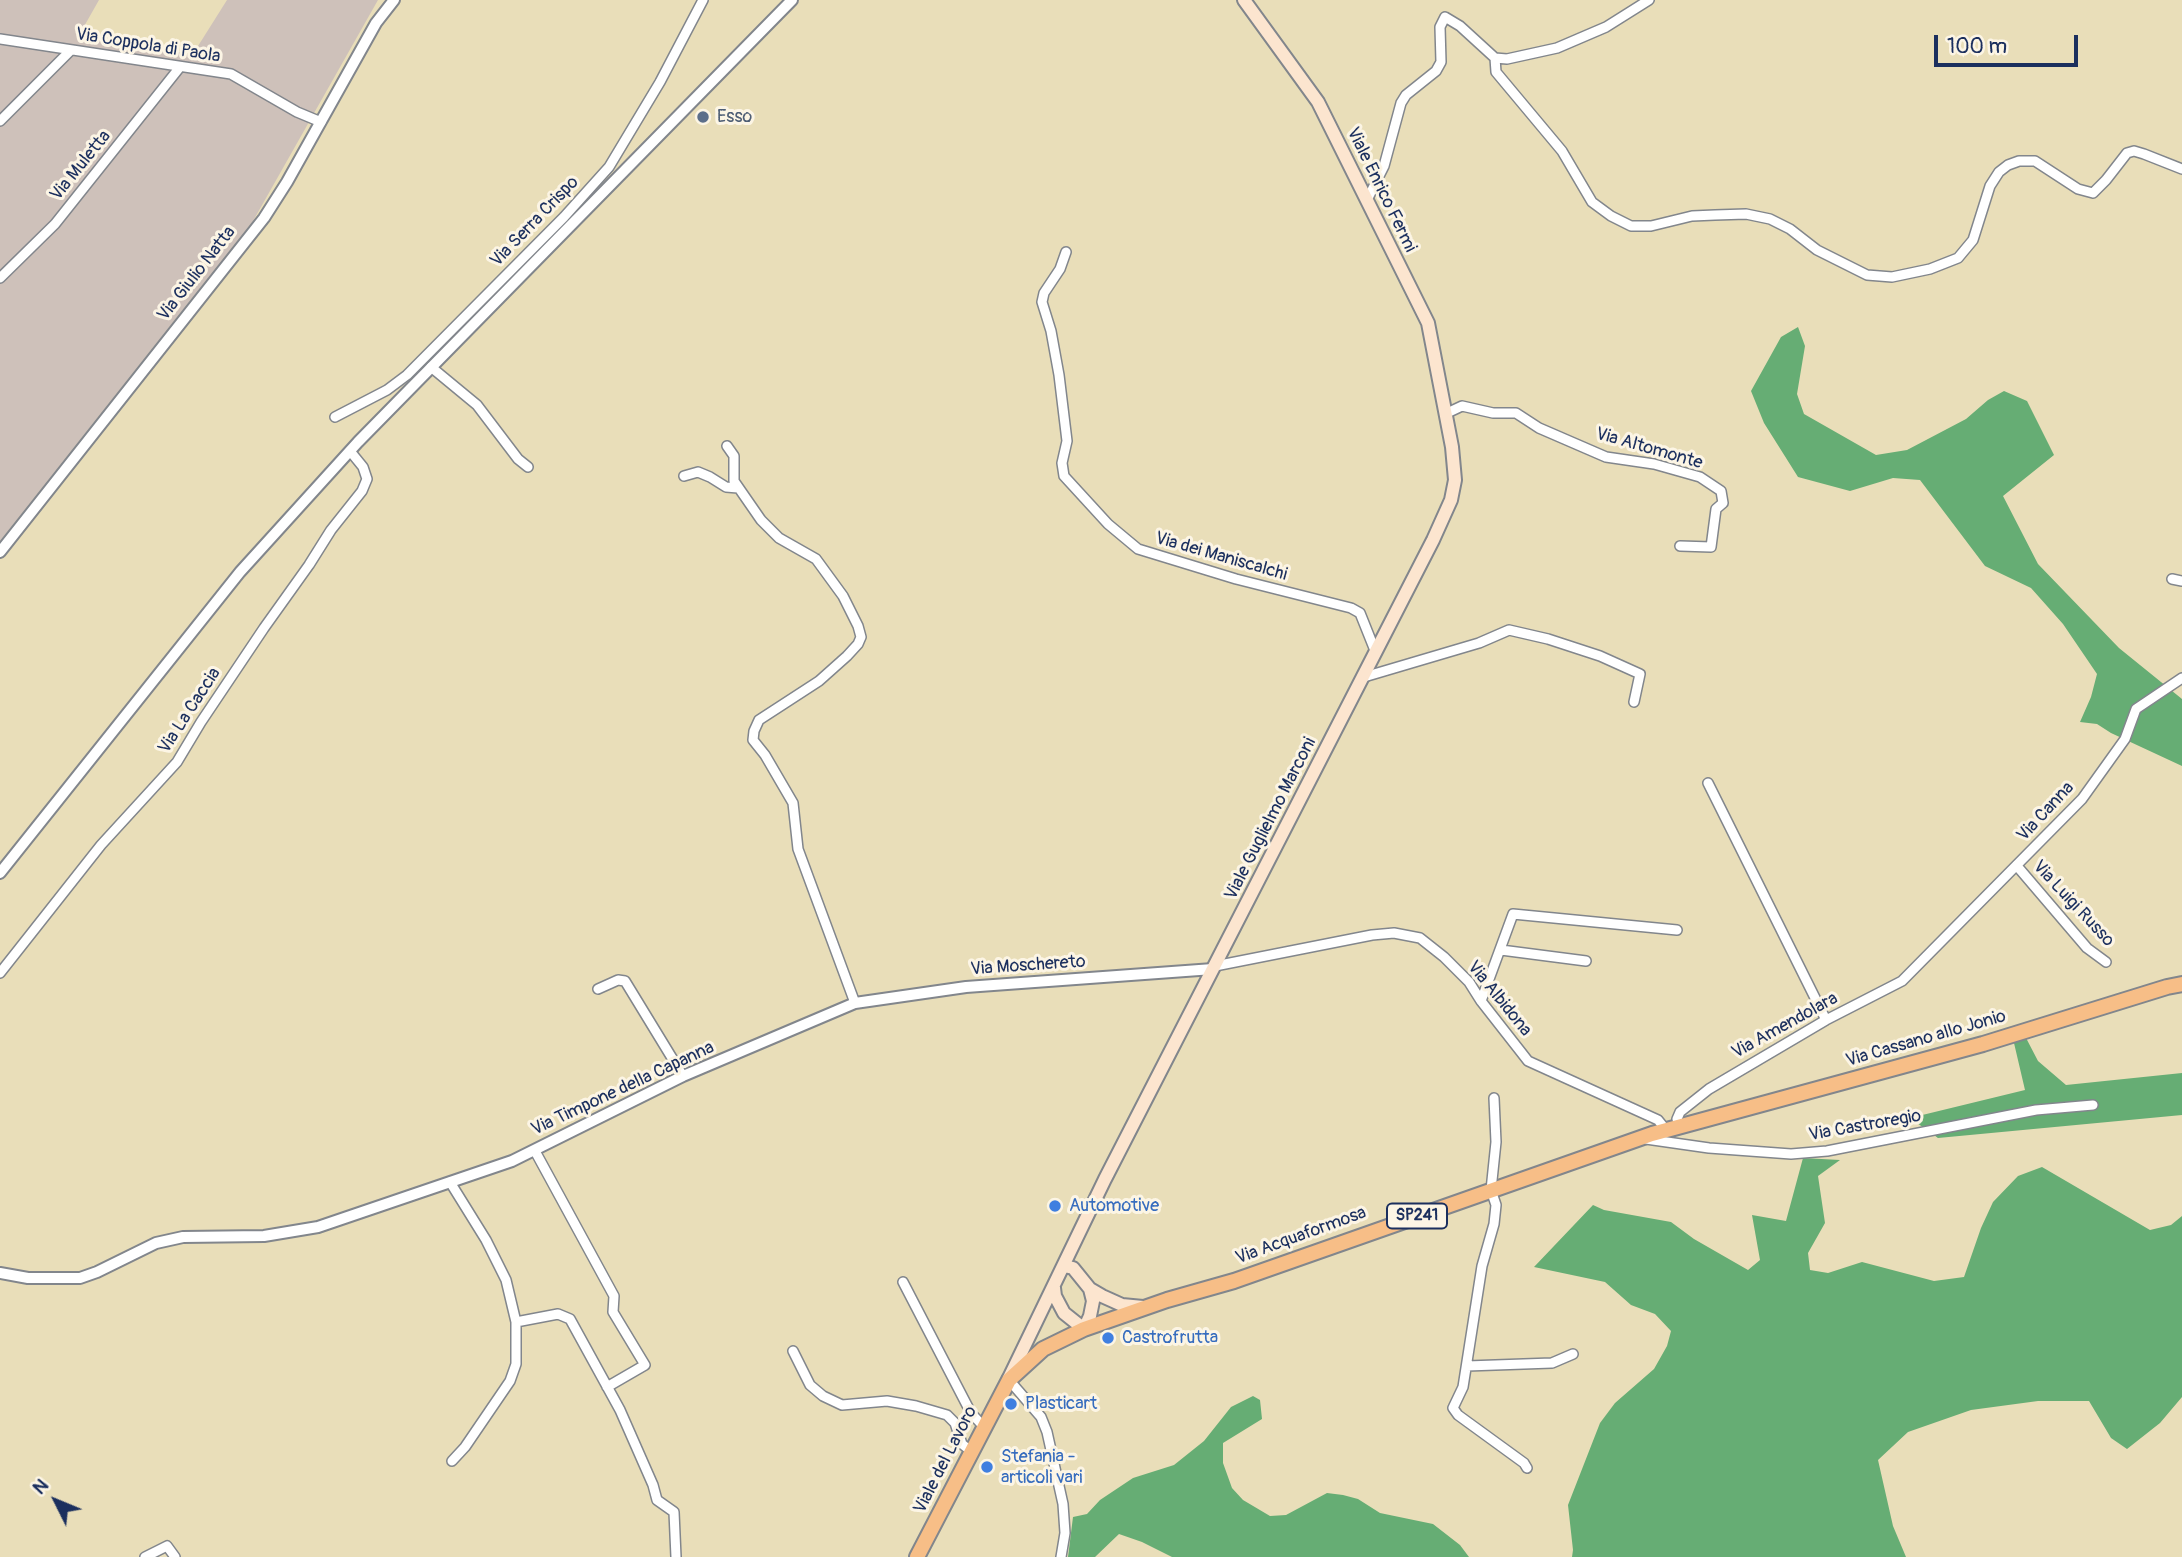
<!DOCTYPE html>
<style>
body{margin:0}
#map{position:relative;width:2182px;height:1557px;overflow:hidden;background:#e9deb9;font-family:Pangolin,sans-serif}
canvas{display:block}
.north{position:absolute;left:21px;top:1466px;width:70px;height:70px;-webkit-text-stroke:5px #fcf5e5;paint-order:stroke;rotate:313deg;font-size:19px;font-weight:700;line-height:28px;text-align:center;color:#1b2f5e}
.north::after{content:'';display:block;margin:auto;width:24px;height:32px;background:#1b2f5e;clip-path:polygon(50% 0,100% 100%,50% 72%,0 100%)}
.scale{position:absolute;left:1934px;top:35px;width:144px;height:32px;box-sizing:border-box;border:4px solid #1b2f5e;border-top:0;padding-left:9px;font-size:21px;line-height:24px;white-space:nowrap;color:#1b2f5e;-webkit-text-stroke:5px #fcf5e5;paint-order:stroke}
</style>
<div id="map">
<canvas width="2182" height="1557"></canvas>
<div class="north">N</div>
<div class="scale">100 m</div>
</div>
<script>
const ctx = document.querySelector('canvas').getContext('2d');
ctx.lineJoin = 'round';
function fillPath(path, color) { ctx.fillStyle = color; ctx.fill(path, 'evenodd'); }
const toPath = rows => new Path2D(rows.map(r => 'M' + r).join(''));
function stroke(path, color, width, dash) { ctx.strokeStyle = color; ctx.lineWidth = width; ctx.lineCap = dash ? 'butt' : 'round'; ctx.setLineDash(dash || []); ctx.stroke(path); }
function label(font, color, halo, rows, align = 'center') {
  ctx.font = font + ' Pangolin,sans-serif'; ctx.lineWidth = 6; ctx.setLineDash([]); ctx.textBaseline = 'middle'; ctx.strokeStyle = halo; ctx.fillStyle = color; for (const [text, x, y, turn = 0] of rows) {
    ctx.save(); ctx.translate(x, y); ctx.rotate((+turn || 0) * Math.PI / 180); ctx.textAlign = isNaN(turn) ? turn : align; if (halo) ctx.strokeText(text, 0, 0); ctx.fillText(text, 0, 0); ctx.restore();
  }
}
const industrial = toPath([
 [0,0,99,0,78,37,193,54,227,0,378,0,253,221,0,541]
]);
const forest = toPath([
 [1798,327,1805,346,1797,394,1804,414,1876,455,1907,450,1966,419,1988,400,2004,391,2027,401,2054,455,2003,496,2038,564,2119,648,2182,699,2182,766,2111,733,2097,724,2080,722,2091,697,2097,674,2063,624,2031,588,1985,566,1920,480,1893,478,1850,491,1798,477,1764,423,1751,391,1781,337],
 [2025,1036,2038,1061,2066,1085,2182,1073,2182,1115,1938,1138,1910,1118,2025,1090,2014,1043],
 [1803,1158,1840,1160,1818,1176,1825,1223,1808,1253,1810,1270,1828,1273,1862,1262,1934,1281,1964,1277,1981,1228,1993,1202,2018,1176,2042,1167,2150,1230,2171,1225,2182,1216,2182,1397,2160,1423,2127,1449,2111,1438,2089,1401,2038,1401,1971,1410,1908,1432,1878,1460,1893,1526,1906,1557,1572,1557,1573,1550,1568,1505,1600,1423,1615,1403,1654,1369,1667,1346,1671,1331,1655,1314,1631,1305,1605,1282,1534,1267,1593,1205,1604,1210,1671,1222,1694,1239,1748,1270,1760,1260,1752,1215,1786,1221],
 [1253,1396,1260,1400,1262,1419,1223,1443,1223,1463,1232,1488,1243,1500,1270,1516,1286,1515,1327,1493,1343,1495,1358,1499,1380,1513,1433,1524,1460,1545,1469,1557,1172,1557,1142,1542,1119,1534,1095,1557,1068,1557,1073,1517,1087,1514,1100,1500,1133,1478,1174,1465,1204,1441,1231,1407]
]);
const minor = toPath([
 [0,39,231,74,297,112,321,122],
 [1495,58,1496,72,1562,151,1592,202,1611,216,1631,226,1651,226,1692,216,1715,215,1746,214,1770,219,1790,229,1817,250,1867,275,1892,277,1930,269,1958,258,1973,240,1990,186,1999,172,2008,165,2019,161,2035,161,2078,189,2093,193,2106,180,2127,153,2134,151,2144,154,2182,169],
 [0,121,71,50],
 [1367,200,1384,166,1401,103,1406,95,1436,71,1441,62,1440,27,1445,17,1460,26,1495,58,1507,59,1557,48,1606,27,1649,0],
 [1066,252,1060,269,1044,293,1042,302,1051,331,1059,375,1067,441,1062,463,1064,476,1108,524,1138,549,1236,579,1351,608,1360,613,1376,653],
 [0,278,55,224,180,67],
 [431,367,477,405,518,459,528,467],
 [1445,414,1462,406,1493,413,1516,413,1539,428,1606,457,1654,464,1700,477,1721,491,1723,503,1716,509,1711,547,1680,546],
 [335,417,387,390,407,375,564,217,609,167,660,82,703,0],
 [727,446,734,456,734,481,761,520,779,538,816,559,843,596,858,626,861,637,858,644,847,656,819,681,759,720,754,731,753,740,765,755,793,803,798,849,855,1003],
 [684,476,698,472,710,477,726,487,738,488],
 [2172,579,2182,581],
 [1364,677,1479,643,1509,630,1548,639,1600,656,1640,674,1634,702],
 [1708,783,1826,1020],
 [2017,866,2087,948,2106,962],
 [1501,950,1586,961],
 [1215,966,1372,935,1394,933,1420,938,1444,957,1469,982,1481,1001,1528,1061,1658,1120,1666,1130],
 [0,973,101,845,177,762,201,722,264,628,309,565,331,530,362,491,367,479,363,467,350,451],
 [598,989,618,980,625,981,683,1076],
 [1481,1001,1513,914,1677,930],
 [1494,1098,1496,1142,1491,1190,1496,1205,1494,1224,1482,1266,1463,1387,1453,1408,1458,1415,1524,1463,1527,1468],
 [1679,1127,1677,1119,1680,1112,1709,1089,1826,1020,1902,981,2082,799,2125,739,2136,709,2182,678],
 [1646,1139,1709,1148,1791,1154,1827,1151,2036,1110,2093,1105],
 [535,1151,614,1296,613,1312,645,1365,607,1387],
 [450,1182,486,1240,506,1280,516,1322,516,1364,510,1381,465,1447,452,1461],
 [903,1282,971,1413,984,1427],
 [516,1322,558,1314,570,1319,620,1410,653,1485,657,1500,674,1512,676,1557],
 [793,1351,810,1385,823,1396,842,1405,887,1401,916,1406,947,1415,955,1423,962,1444,972,1452],
 [1467,1366,1552,1363,1573,1354],
 [1009,1380,1041,1417,1047,1432,1063,1504,1065,1533,1061,1557],
 [145,1557,167,1546,175,1557]
]);
const tertiary = toPath([
 [0,552,264,218,287,182,376,23,394,0],
 [0,873,240,572,358,442,792,0],
 [0,1273,28,1278,80,1278,97,1272,156,1243,183,1237,264,1236,318,1227,512,1161,683,1076,855,1003,966,987,1213,969]
]);
const secondary = toPath([
 [1064,1266,1073,1268,1090,1289,1102,1296,1122,1305,1143,1307],
 [1054,1288,1055,1296,1064,1313,1084,1329,1090,1316,1093,1301,1090,1289],
 [1009,1378,1105,1179,1433,540,1451,500,1455,480,1452,447,1428,323,1318,102,1244,0]
]);
const primary = toPath([
 [917,1557,1009,1380,1043,1349,1084,1329,1167,1300,1234,1281,1652,1134,1983,1044,2167,987,2182,984]
]);
const markers = [
 [703,117,7,"#5c6f8a"],
 [1055,1206,7,"#3f7fe0"],
 [1108,1338,7,"#3f7fe0"],
 [1011,1404,7,"#3f7fe0"],
 [987,1467,7,"#3f7fe0"]
];
const shields = [
 [1417,1216,60]
];
const shieldNames = [
 ["SP241",1417,1216]
];
const streetNames = [
 ["Via Coppola di Paola",148,46,9],
 ["Via Muletta",81,166,-51],
 ["Viale Enrico Fermi",1381,190,64],
 ["Via Serra Crispo",535,222,-46],
 ["Via Giulio Natta",197,274,-52],
 ["Via Altomonte",1649,449,16],
 ["Via dei Maniscalchi",1221,557,16],
 ["Via La Caccia",190,711,-57],
 ["Via Canna",2046,812,-47],
 ["Viale Guglielmo Marconi",1271,819,-63],
 ["Via Luigi Russo",2073,904,47],
 ["Via Moschereto",1028,966,-4],
 ["Via Albidona",1499,999,51],
 ["Via Amendolara",1785,1026,-29],
 ["Via Cassano allo Jonio",1926,1039,-16],
 ["Via Timpone della Capanna",623,1089,-25],
 ["Via Castroregio",1865,1126,-10],
 ["Via Acquaformosa",1301,1236,-20],
 ["Viale del Lavoro",946,1460,-63]
];
const serviceNames = [
 ["Esso",717,117]
];
const shopNames = [
 ["Automotive",1069,1206],
 ["Castrofrutta",1122,1338],
 ["Plasticart",1025,1404],
 ["Stefania -",1001,1457],
 ["articoli vari",1001,1478]
];
fillPath(industrial, '#cec1ba');
fillPath(forest, '#66ad74');
stroke(minor, '#82868c', 12);
stroke(tertiary, '#82868c', 14);
stroke(secondary, '#82868c', 16);
stroke(primary, '#82868c', 18);
stroke(minor, '#fff', 9);
stroke(tertiary, '#fff', 10);
stroke(secondary, '#fce5cf', 12);
stroke(primary, '#f7be87', 14);
for (const [x, y, r, color] of markers) { const dot = new Path2D(); dot.arc(x, y, r, 0, 2 * Math.PI); ctx.fillStyle = color; ctx.fill(dot); stroke(dot, '#fcf5e5', 2.5); }
for (const [x, y, w] of shields) { const box = new Path2D(); box.roundRect(x - w / 2, y - 12.5, w, 25, 5); ctx.fillStyle = '#fcf5e5'; ctx.fill(box); stroke(box, '#1b2f5e', 2); }
label('bold 16px', '#1b2f5e', null, shieldNames);
label('18px', '#1b2f5e', '#fcf5e5', streetNames);
label('18px', '#4e5e75', '#fcf5e5', serviceNames, 'left');
label('18px', '#366cbe', '#fcf5e5', shopNames, 'left');
</script>
